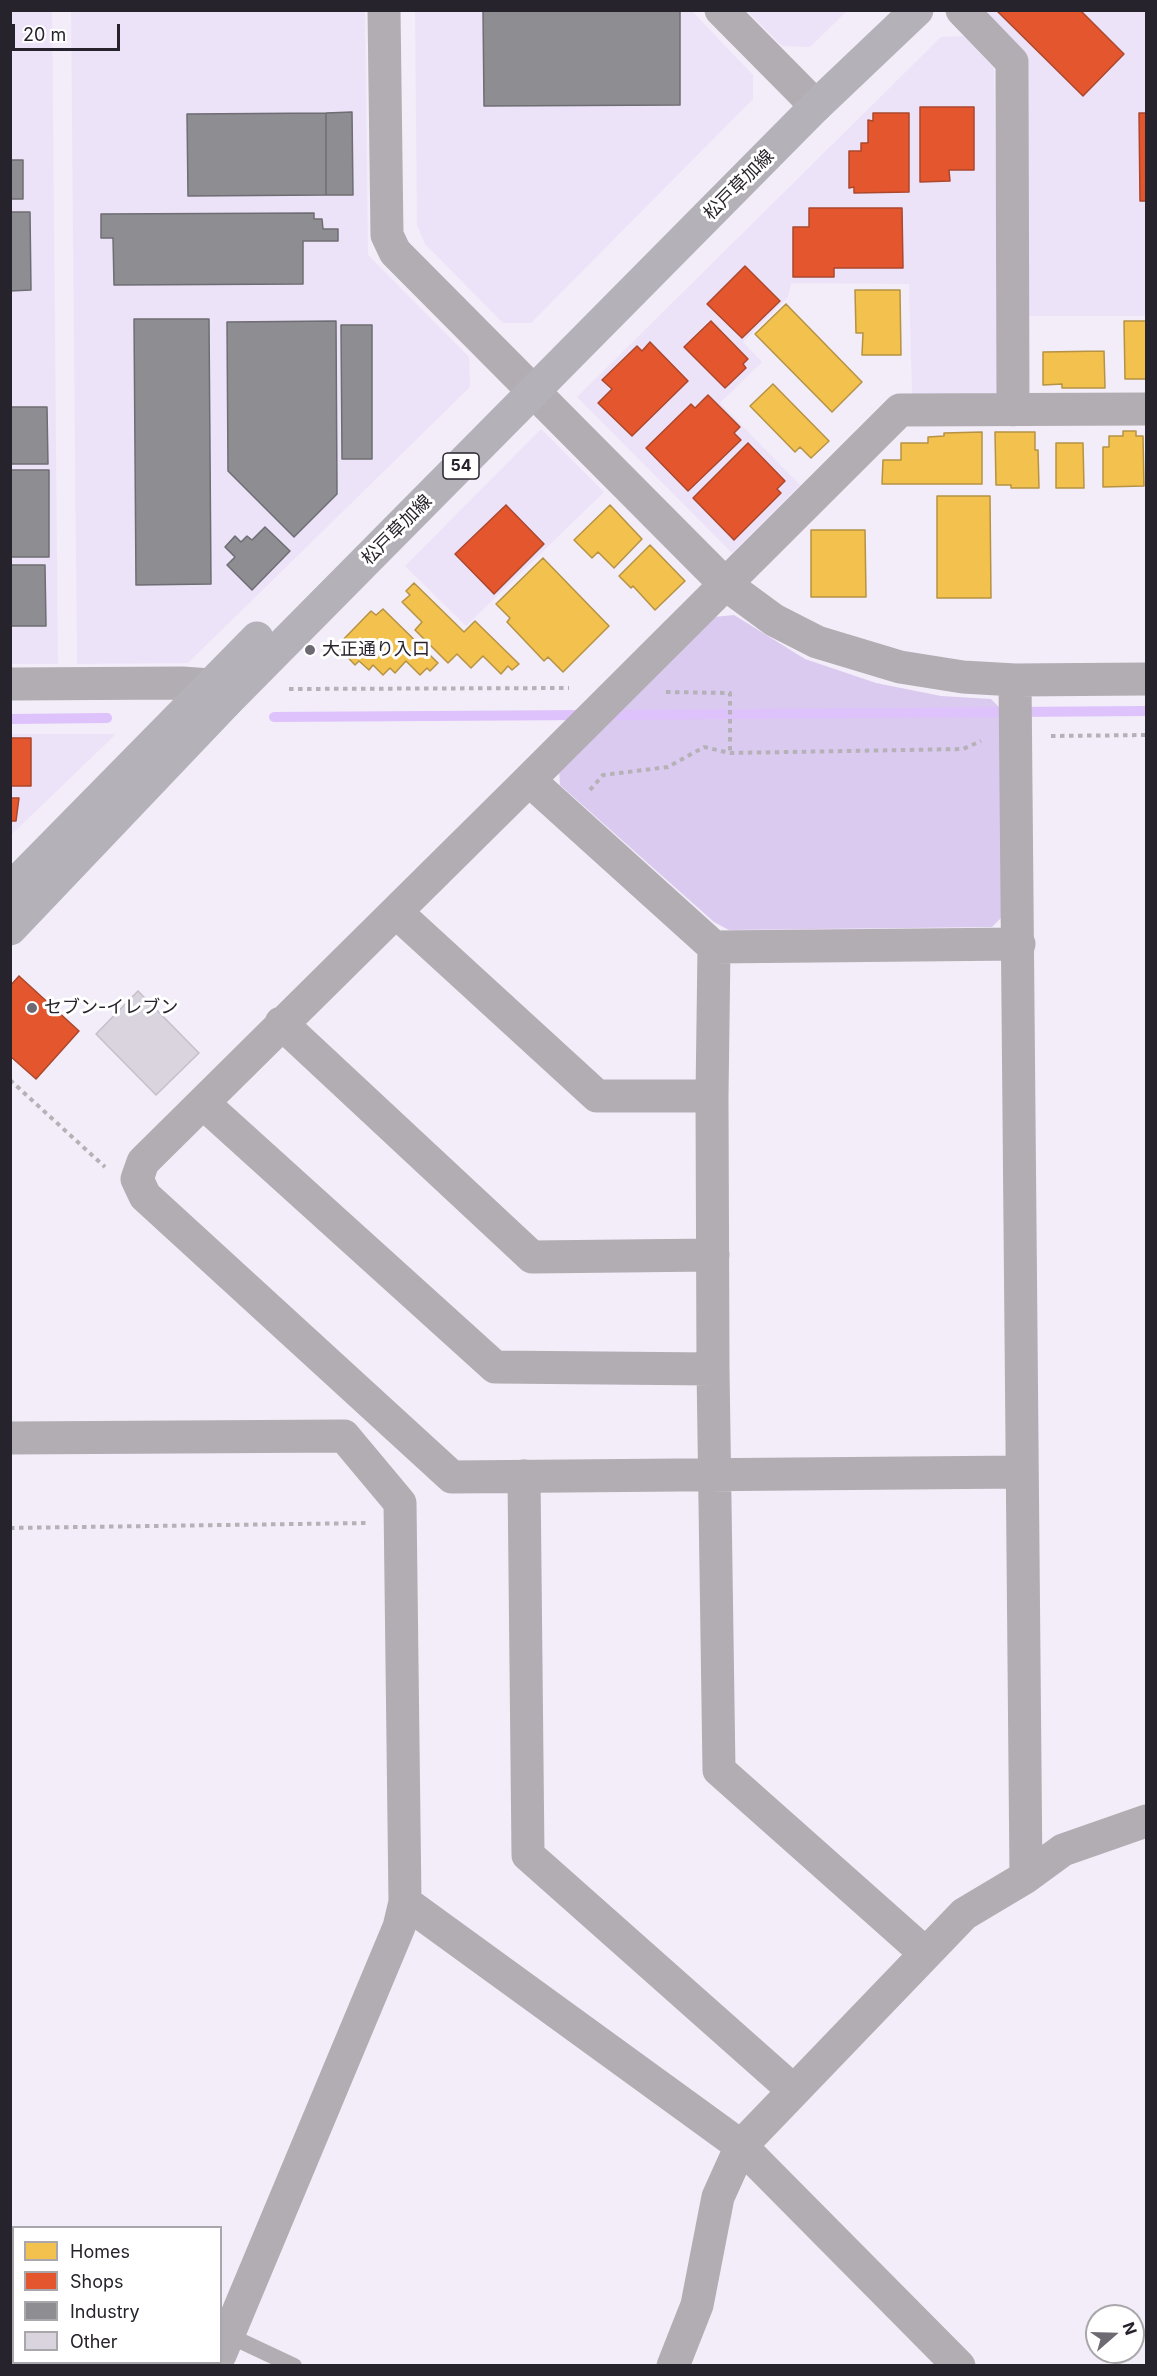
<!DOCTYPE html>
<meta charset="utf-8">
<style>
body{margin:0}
#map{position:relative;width:1157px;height:2376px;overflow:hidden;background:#f2edf8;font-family:Inter,sans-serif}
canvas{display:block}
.frame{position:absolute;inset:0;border:12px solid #27232c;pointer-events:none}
.legend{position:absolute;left:12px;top:2226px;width:210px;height:138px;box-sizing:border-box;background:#fff;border:2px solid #a9a7ab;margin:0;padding:8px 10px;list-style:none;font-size:18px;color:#27232c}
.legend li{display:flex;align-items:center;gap:12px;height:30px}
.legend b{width:30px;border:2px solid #a9a7ab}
.north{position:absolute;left:1085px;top:2304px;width:60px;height:60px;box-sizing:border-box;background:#fff;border:2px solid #a9a7ab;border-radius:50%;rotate:70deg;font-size:16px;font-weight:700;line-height:24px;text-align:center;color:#27232c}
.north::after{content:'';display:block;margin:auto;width:21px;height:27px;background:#6e6a73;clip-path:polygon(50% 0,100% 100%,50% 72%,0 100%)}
.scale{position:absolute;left:12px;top:24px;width:108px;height:27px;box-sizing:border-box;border:3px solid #27232c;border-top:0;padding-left:8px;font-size:18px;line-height:21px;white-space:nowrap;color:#27232c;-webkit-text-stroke:4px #fff;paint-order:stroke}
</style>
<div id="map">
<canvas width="1157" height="2376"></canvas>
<div class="frame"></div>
<ul class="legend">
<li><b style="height:16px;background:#f2c14e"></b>Homes</li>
<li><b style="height:16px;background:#e4572e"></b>Shops</li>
<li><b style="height:16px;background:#8d8d92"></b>Industry</li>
<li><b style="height:16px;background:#d9d4de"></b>Other</li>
</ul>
<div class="north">N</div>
<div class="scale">20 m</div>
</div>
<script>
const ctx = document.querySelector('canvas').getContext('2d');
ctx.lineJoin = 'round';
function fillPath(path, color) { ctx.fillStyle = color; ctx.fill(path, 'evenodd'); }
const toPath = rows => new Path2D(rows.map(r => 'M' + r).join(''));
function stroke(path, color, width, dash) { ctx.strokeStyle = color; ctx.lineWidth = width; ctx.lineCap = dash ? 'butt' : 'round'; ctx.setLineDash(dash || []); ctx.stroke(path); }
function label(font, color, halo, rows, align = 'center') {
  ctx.font = font + ' Inter,"Noto Sans JP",sans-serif'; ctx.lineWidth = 6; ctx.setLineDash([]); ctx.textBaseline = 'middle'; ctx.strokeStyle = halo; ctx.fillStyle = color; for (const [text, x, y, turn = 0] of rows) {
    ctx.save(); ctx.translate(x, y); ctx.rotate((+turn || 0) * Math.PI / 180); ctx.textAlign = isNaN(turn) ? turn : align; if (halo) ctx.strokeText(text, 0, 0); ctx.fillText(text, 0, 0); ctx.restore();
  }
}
const built = toPath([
 [10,11,52,11,58,664,11,664],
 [71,11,365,11,368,255,469,357,470,387,188,663,77,664],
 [415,11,692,11,753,75,753,99,531,323,503,323,425,244,417,225],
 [747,11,847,11,810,47,782,46],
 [987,11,1146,11,1146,316,1027,316,1024,53,988,15],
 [964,36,994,68,999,395,912,394,909,284,791,283,788,297,743,342,762,362,720,403,800,485,732,553,577,397,941,37],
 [541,429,604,492,466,626,405,566],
 [11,734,116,734,11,835]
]);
const green = toPath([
 [734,615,805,659,876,683,941,696,991,699,1002,710,1004,915,992,927,729,930,714,922,560,785,559,768,713,617]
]);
const homes = toPath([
 [855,290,900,290,901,355,862,355,863,333,856,333,855,290],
 [786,304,862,382,832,412,755,334,786,304],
 [1124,321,1146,321,1146,379,1125,379,1124,321],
 [1104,351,1105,388,1062,388,1062,384,1043,385,1043,352,1104,351],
 [773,384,829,441,811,458,800,447,795,452,750,406,773,384],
 [1123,431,1136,431,1136,436,1143,436,1144,486,1103,487,1103,447,1109,447,1109,436,1123,436,1123,431],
 [982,432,982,484,882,484,883,460,901,460,901,443,928,443,928,437,944,436,944,433,982,432],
 [995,432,1035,432,1035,450,1038,450,1039,488,1011,488,1011,485,996,485,995,432],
 [1056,443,1083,443,1084,488,1056,488,1056,443],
 [937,496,990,496,991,598,937,598,937,496],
 [610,505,642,539,614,568,598,552,592,558,574,540,610,505],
 [811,530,865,530,866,597,811,597,811,530],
 [650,545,685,581,655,610,633,586,631,588,619,576,650,545],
 [543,558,609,626,563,672,548,657,544,661,507,622,510,618,496,604,543,558],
 [414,583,464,632,475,621,519,664,512,670,508,666,501,674,483,656,471,668,457,654,448,663,415,630,422,622,402,602,410,595,406,591,414,583],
 [383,609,438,663,430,671,427,668,420,675,406,661,395,673,390,668,383,675,373,665,369,670,359,661,355,665,337,646,371,611,376,615,383,609]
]);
const shops = toPath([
 [996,10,1080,10,1124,54,1083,96,996,10],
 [920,107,974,107,974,170,949,170,950,181,920,182,920,107],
 [873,113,909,113,909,192,854,193,854,187,849,188,849,151,861,151,861,143,868,143,868,120,873,121,873,113],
 [1139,113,1146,113,1146,201,1140,201,1139,113],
 [809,208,902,208,903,268,834,268,834,277,793,277,793,227,809,227,809,208],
 [745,266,780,301,742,338,707,304,745,266],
 [711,321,748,359,743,364,746,368,725,388,684,347,711,321],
 [650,342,688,381,632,436,598,403,612,389,602,380,637,346,642,351,650,342],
 [708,395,740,427,734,433,741,440,688,491,646,448,691,404,695,408,708,395],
 [748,443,785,481,777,489,781,493,734,540,693,498,748,443],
 [506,505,544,544,494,594,455,554,506,505],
 [10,738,31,738,31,786,10,786,10,738],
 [10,798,19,798,16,821,10,821,10,798],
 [19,976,79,1031,36,1079,10,1056,10,986,19,976]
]);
const industry = toPath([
 [483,10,680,10,680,105,484,106,483,10],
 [352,112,353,195,326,195,326,113,352,112],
 [326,113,326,195,188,196,187,114,326,113],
 [10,160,23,160,23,199,10,199,10,160],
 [10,212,30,212,31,290,10,291,10,212],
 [314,213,314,219,322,219,323,229,338,229,338,241,303,241,303,284,114,285,113,238,101,238,101,214,314,213],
 [134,319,209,319,211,584,136,585,134,319],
 [336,321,337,494,294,537,228,471,227,322,336,321],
 [341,325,372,325,372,459,342,459,341,325],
 [10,407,47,407,48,464,10,464,10,407],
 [10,470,49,470,49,557,10,557,10,470],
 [265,527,290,551,252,590,227,565,235,557,225,547,235,536,241,542,247,536,252,540,265,527],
 [10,565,45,565,46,626,10,626,10,565]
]);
const stream = toPath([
 [604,715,1146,711],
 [274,717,585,715],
 [10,719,107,718]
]);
const building = toPath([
 [138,991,199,1053,156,1095,96,1034,138,991]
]);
const path = toPath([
 [289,689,569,688],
 [666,692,730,693,730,753],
 [1051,736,1146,735],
 [590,790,603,775,668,767,704,747,730,753,963,749,981,741],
 [10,1080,105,1167],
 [10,1528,367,1523]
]);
const lane = toPath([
 [228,2335,294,2366]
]);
const street = toPath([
 [384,10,387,235,395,252,725,584,774,620,817,642,900,667,963,677,1015,680,1146,679],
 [721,10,816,106],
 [962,10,1012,62,1013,410],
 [1015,680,1026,1877],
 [10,684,182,683,210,685,227,701],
 [529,780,900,410,1146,409],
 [396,912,597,1096,712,1096],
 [1019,944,714,947,529,780,143,1162,137,1179,145,1196,452,1477,1022,1472],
 [714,947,712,1096,713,1369,719,1770,925,1953],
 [281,1023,532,1257,713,1255],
 [203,1103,495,1367,713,1369],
 [10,1438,344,1436,400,1503,405,1902,399,1927,220,2355],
 [524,1476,528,1855,794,2091],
 [405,1902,741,2146,959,2366],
 [673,2366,697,2305,718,2197,741,2146,964,1914,1026,1877,1063,1850,1146,1821]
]);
const primary = toPath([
 [10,889,257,638],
 [10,929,227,701,816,106,917,10]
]);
const markers = [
 [310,650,6,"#6e6a73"],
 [32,1008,6,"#6e6a73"]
];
const shields = [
 [461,466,36]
];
const shieldNames = [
 ["54",461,466]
];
const streetNames = [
 ["松戸草加線",739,185,-45],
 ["松戸草加線",397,530,-45]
];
const poiNames = [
 ["大正通り入口",322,650],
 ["セブン-イレブン",44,1008]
];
fillPath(built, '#ede3f9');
fillPath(green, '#dbcaef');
fillPath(homes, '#f2c14e');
stroke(homes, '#b59244', 1.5);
fillPath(shops, '#e4572e');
stroke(shops, '#ab472d', 1.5);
fillPath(industry, '#8d8d92');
stroke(industry, '#6e6d73', 1.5);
stroke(stream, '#dec2fc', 10);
fillPath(building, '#d9d4de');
stroke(building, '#c4bfc9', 1.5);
stroke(path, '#b4b1b7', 4, [4.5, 4.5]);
stroke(lane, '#b1adb3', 16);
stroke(street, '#b1adb3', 33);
stroke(primary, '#b4b1b8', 33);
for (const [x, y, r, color] of markers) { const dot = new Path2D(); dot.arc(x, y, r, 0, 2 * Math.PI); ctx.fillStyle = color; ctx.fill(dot); stroke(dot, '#fff', 2); }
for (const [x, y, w] of shields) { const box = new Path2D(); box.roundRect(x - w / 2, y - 13, w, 26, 4.5); ctx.fillStyle = '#fff'; ctx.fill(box); stroke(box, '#27232c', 1.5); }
label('bold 16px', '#27232c', null, shieldNames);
label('18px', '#27232c', '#fff', streetNames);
label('18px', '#27232c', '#fff', poiNames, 'left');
</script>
